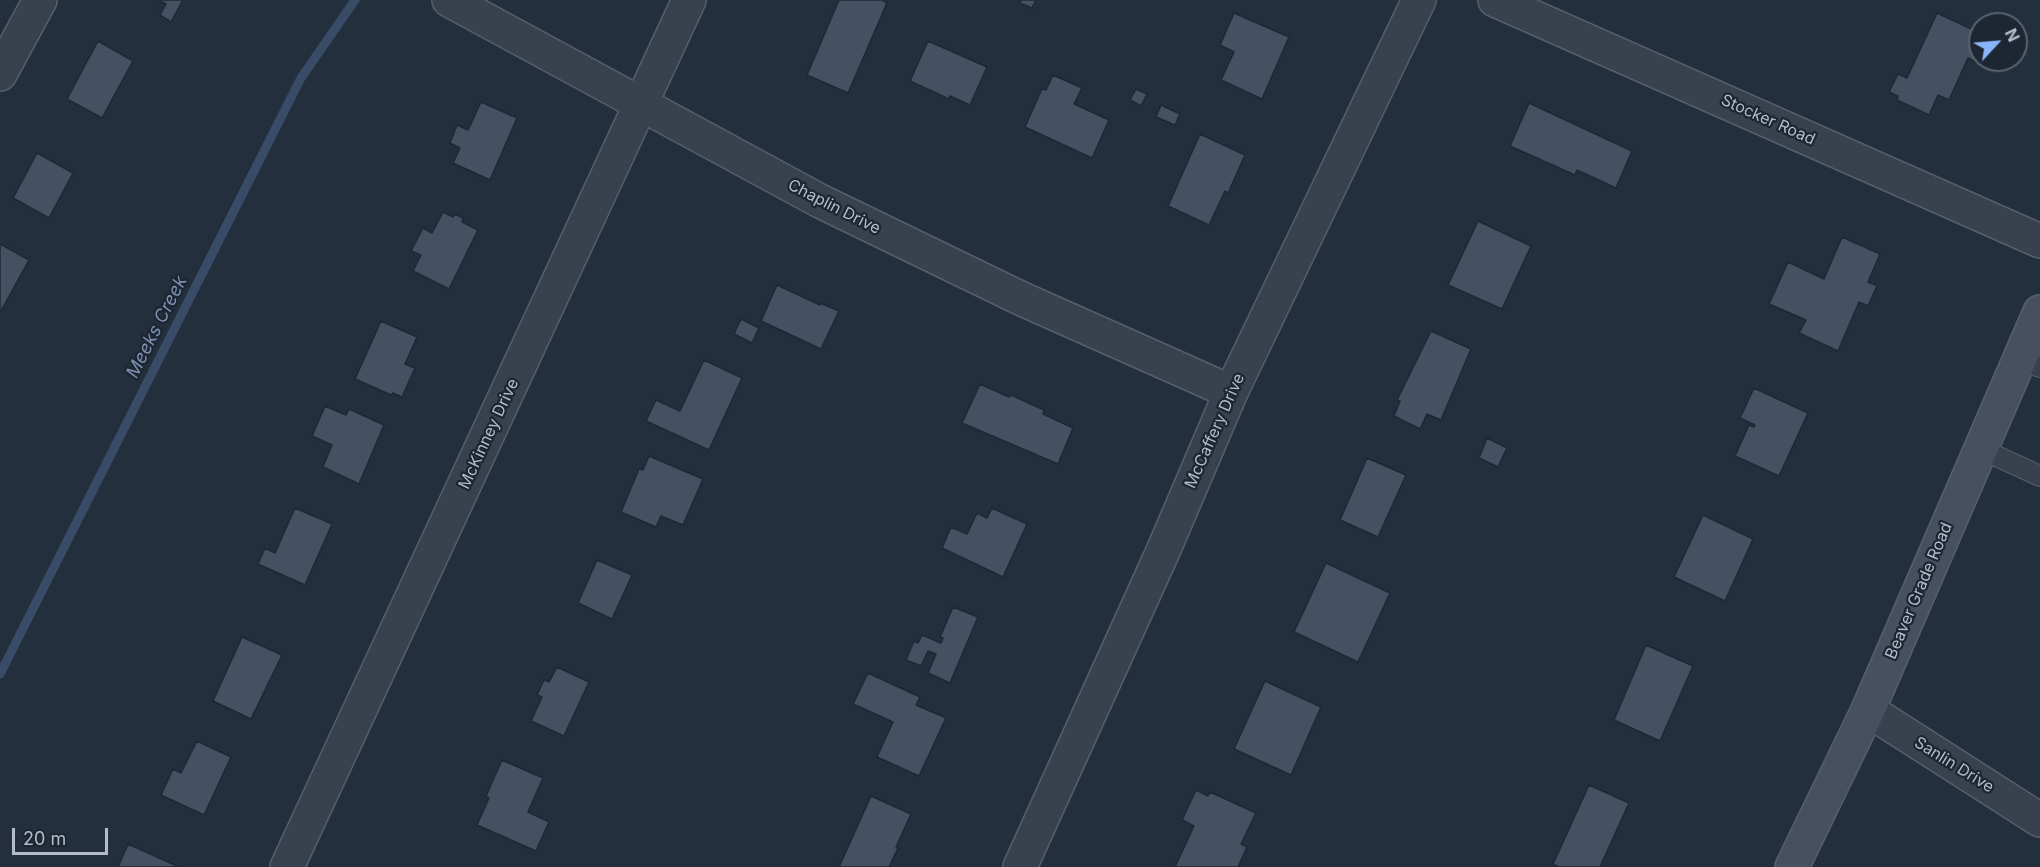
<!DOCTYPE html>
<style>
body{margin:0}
#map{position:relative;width:2040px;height:867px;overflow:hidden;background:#242f3e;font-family:Inter,sans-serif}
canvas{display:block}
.north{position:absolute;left:1968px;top:12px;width:60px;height:60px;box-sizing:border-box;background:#1d2633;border:2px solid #59626f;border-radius:50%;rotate:64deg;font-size:16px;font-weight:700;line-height:24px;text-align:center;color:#b4bcc9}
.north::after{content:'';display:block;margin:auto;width:21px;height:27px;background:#8ab4f8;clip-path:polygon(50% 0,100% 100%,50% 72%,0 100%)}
.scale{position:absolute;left:12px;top:828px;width:96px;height:27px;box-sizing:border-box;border:3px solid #b4bcc9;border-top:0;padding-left:8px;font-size:18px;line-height:21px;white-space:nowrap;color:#b4bcc9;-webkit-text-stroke:4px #1d2633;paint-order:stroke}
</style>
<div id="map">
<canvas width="2040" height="867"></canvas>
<div class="north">N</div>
<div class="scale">20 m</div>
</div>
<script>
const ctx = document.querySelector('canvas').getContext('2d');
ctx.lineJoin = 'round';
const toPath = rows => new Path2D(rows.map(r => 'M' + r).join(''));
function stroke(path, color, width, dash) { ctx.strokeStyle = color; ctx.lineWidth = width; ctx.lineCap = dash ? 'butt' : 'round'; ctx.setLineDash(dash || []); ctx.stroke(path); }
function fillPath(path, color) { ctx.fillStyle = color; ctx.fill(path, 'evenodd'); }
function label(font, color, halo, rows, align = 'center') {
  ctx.font = font + ' Inter,sans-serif'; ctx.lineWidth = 4.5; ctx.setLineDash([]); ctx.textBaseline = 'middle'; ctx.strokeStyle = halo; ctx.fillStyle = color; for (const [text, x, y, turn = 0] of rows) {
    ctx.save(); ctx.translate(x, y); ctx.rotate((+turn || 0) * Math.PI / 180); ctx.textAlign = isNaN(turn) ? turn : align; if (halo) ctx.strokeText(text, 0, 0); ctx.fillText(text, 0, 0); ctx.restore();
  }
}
const stream = toPath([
 [0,674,301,78,355,0]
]);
const building = toPath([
 [158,0,183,0,171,22,160,15,166,4,158,0],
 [839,0,882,0,887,3,848,93,807,75,839,0],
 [1021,0,1036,0,1032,8,1020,3,1021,0],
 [1234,13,1289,37,1262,99,1221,80,1234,52,1220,45,1234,13],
 [1937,13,1980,33,1980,58,1978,63,1968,58,1949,100,1938,95,1929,115,1897,100,1898,96,1889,92,1898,74,1907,78,1937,13],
 [98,41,133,61,102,118,67,99,98,41],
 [928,41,987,67,970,105,950,96,949,99,910,81,928,41],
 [1053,75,1082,88,1074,104,1109,120,1092,158,1025,127,1042,89,1046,90,1053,75],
 [1136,89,1147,94,1141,106,1130,100,1136,89],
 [481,102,517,118,490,180,453,163,460,148,450,143,457,125,468,130,481,102],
 [1529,103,1632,151,1616,188,1577,170,1575,175,1510,146,1529,103],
 [1161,105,1180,114,1175,125,1156,117,1161,105],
 [1200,134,1245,155,1228,193,1225,191,1209,225,1168,206,1200,134],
 [37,153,73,173,49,218,13,198,37,153],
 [443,212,453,217,455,214,463,218,462,222,478,230,449,289,413,271,421,255,411,251,423,228,432,233,443,212],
 [1478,221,1531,246,1502,309,1448,285,1478,221],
 [1842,237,1880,254,1868,282,1877,286,1868,306,1859,302,1838,351,1799,333,1806,320,1769,304,1788,262,1824,279,1842,237],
 [0,244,29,260,1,311,0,310,0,244],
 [777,285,820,305,820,303,839,311,821,349,761,321,777,285],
 [741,319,759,328,752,343,734,334,741,319],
 [381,321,417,337,405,364,415,368,402,397,393,393,391,395,355,379,381,321],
 [1431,331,1471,349,1441,420,1427,414,1420,429,1394,416,1400,401,1397,400,1431,331],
 [704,360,742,378,709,450,646,421,656,400,680,411,704,360],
 [980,384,1009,397,1011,395,1044,410,1043,414,1073,428,1058,464,962,423,980,384],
 [1754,388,1808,413,1779,476,1735,456,1749,425,1754,427,1755,425,1740,418,1754,388],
 [325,406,346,415,349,409,384,425,359,484,323,467,332,445,312,436,325,406],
 [1487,438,1507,448,1498,467,1479,458,1487,438],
 [649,456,703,479,683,525,661,516,656,527,621,512,639,469,643,470,649,456],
 [1367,458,1406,475,1378,537,1340,520,1367,458],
 [295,508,332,524,305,585,258,564,265,548,275,553,295,508],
 [992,508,1027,524,1003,577,942,548,951,527,967,534,977,513,987,518,992,508],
 [1703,515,1753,539,1725,601,1674,577,1703,515],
 [597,560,632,575,612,619,578,603,597,560],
 [1326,563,1390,593,1358,662,1294,632,1326,563],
 [953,607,978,617,950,683,928,673,936,654,928,651,921,666,906,660,914,641,918,643,922,635,941,643,943,638,940,637,953,607],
 [242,637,282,655,251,719,213,701,242,637],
 [1646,645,1693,666,1660,741,1614,720,1646,645],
 [557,667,589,682,564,736,531,721,542,697,537,695,544,680,549,682,557,667],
 [868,673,920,697,916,705,946,718,919,776,877,757,893,722,853,704,868,673],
 [1265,681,1321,707,1291,775,1234,749,1265,681],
 [197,741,231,757,204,815,161,795,173,769,181,773,197,741],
 [502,760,543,778,528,812,549,822,536,851,477,825,489,798,486,796,502,760],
 [1589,785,1629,803,1600,867,1559,867,1553,864,1589,785],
 [1196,790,1208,796,1210,792,1256,813,1241,844,1247,847,1238,867,1175,867,1194,826,1182,820,1196,790],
 [871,796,911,814,896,847,898,848,889,867,839,867,871,796],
 [128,844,179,867,118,867,128,844]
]);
const service = toPath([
 [2020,359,2040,367],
 [1981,449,2040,476]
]);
const minor = toPath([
 [449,0,820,201,1020,298,1231,392],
 [1495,0,2040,241],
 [0,74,40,0],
 [1868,710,2040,820],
 [287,867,689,0],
 [1020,867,1164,549,1231,392,1419,0]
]);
const secondary = toPath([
 [1792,867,1868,710,2040,312]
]);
const streetNames = [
 ["Stocker Road",1768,120,24],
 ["Chaplin Drive",834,207,27],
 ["McCaffery Drive",1215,431,-66],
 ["McKinney Drive",489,434,-65],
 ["Beaver Grade Road",1919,591,-67],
 ["Sanlin Drive",1954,765,32]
];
const waterNames = [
 ["Meeks Creek",157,327,-63]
];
stroke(stream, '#394c67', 9);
fillPath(building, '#455162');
stroke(building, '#1f2835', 1.5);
stroke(service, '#565f6c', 22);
stroke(minor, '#565f6c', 36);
stroke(secondary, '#565f6c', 36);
stroke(service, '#38414e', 20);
stroke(minor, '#38414e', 33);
stroke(secondary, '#465061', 33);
label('16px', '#b4bcc9', '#1d2633', streetNames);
label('italic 18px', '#7c92b1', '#1d2633', waterNames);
</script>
